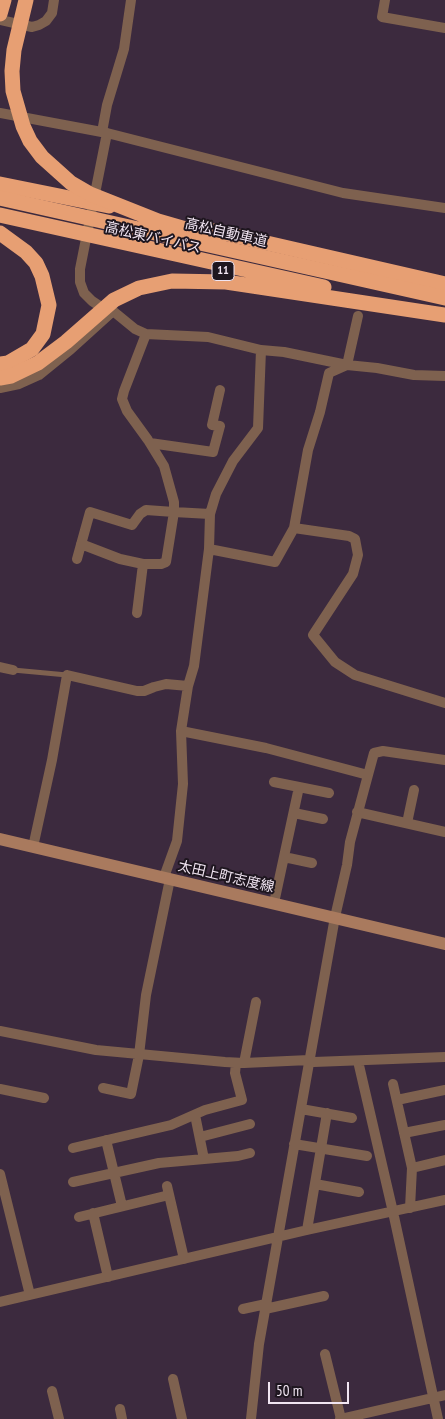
<!DOCTYPE html>
<meta charset="utf-8">
<style>
body{margin:0}
#map{position:relative;width:445px;height:1419px;overflow:hidden;background:#3c2a3e;font-family:"PT Sans Narrow",sans-serif}
canvas{display:block}
.scale{position:absolute;left:268px;top:1382px;width:81px;height:22px;box-sizing:border-box;border:2px solid #f1e5f2;border-top:0;padding-left:6px;font-size:15px;line-height:18px;white-space:nowrap;color:#f1e5f2;-webkit-text-stroke:4px #1e161f;paint-order:stroke}
</style>
<div id="map">
<canvas width="445" height="1419"></canvas>
<div class="scale">50 m</div>
</div>
<script>
const ctx = document.querySelector('canvas').getContext('2d');
ctx.lineJoin = 'round';
const toPath = rows => new Path2D(rows.map(r => 'M' + r).join(''));
function stroke(path, color, width, dash) { ctx.strokeStyle = color; ctx.lineWidth = width; ctx.lineCap = dash ? 'butt' : 'round'; ctx.setLineDash(dash || []); ctx.stroke(path); }
function label(font, color, halo, rows, align = 'center') {
  ctx.font = font + ' "PT Sans Narrow","Noto Sans JP",sans-serif'; ctx.lineWidth = 4; ctx.setLineDash([]); ctx.textBaseline = 'middle'; ctx.strokeStyle = halo; ctx.fillStyle = color; for (const [text, x, y, turn = 0] of rows) {
    ctx.save(); ctx.translate(x, y); ctx.rotate((+turn || 0) * Math.PI / 180); ctx.textAlign = isNaN(turn) ? turn : align; if (halo) ctx.strokeText(text, 0, 0); ctx.fillText(text, 0, 0); ctx.restore();
  }
}
const lane = toPath([
 [13,670,67,675]
]);
const street = toPath([
 [385,0,382,17,445,28],
 [0,20,32,27,39,25,46,21,52,13,54,0],
 [0,113,107,133,343,193,445,208],
 [102,132,107,105,124,49,131,0],
 [107,133,80,269,80,282,84,293,92,301,101,307,113,311,135,329,146,334,124,391,122,399,127,411,148,440,164,466,174,502,174,512,210,514,209,549,194,666,188,686,181,731,183,784,177,841,164,877],
 [358,316,347,365,377,368,414,375,445,376],
 [146,334,208,337,261,350,284,352,347,365],
 [0,388,19,384,39,375,71,349,113,311],
 [150,443,213,452,220,426,212,425,220,390],
 [210,514,216,494,233,461,258,428,261,350],
 [294,528,308,450,320,412,329,373,347,365],
 [209,549,275,562,294,528,349,536,355,539,358,555,353,574,313,635,335,662,355,675,445,703],
 [77,559,90,512,132,525,140,514,146,510,174,512,166,562,161,564,143,564,120,559,81,544],
 [137,613,143,564],
 [0,667,13,670],
 [181,731,266,748,368,775],
 [274,782,299,787],
 [357,812,445,832],
 [294,813,323,819],
 [407,823,414,790],
 [33,847,52,760,67,675,137,691,144,691,154,687,166,684,188,686],
 [284,857,312,863],
 [274,903,299,787,329,793],
 [0,1031,96,1050,225,1062,244,1063,309,1060,314,1062,445,1057],
 [358,1061,393,1212,438,1419],
 [244,1063,256,1002],
 [393,1084,412,1168,410,1208],
 [103,1088,131,1094,139,1055,146,995,170,879],
 [0,1089,44,1098],
 [397,1100,445,1090],
 [301,1109,352,1118],
 [195,1115,204,1159],
 [404,1133,445,1125],
 [200,1137,250,1124],
 [106,1140,122,1206],
 [294,1144,367,1156],
 [73,1148,171,1125,205,1110,242,1100,235,1073,236,1063],
 [412,1168,445,1160],
 [0,1174,30,1295],
 [73,1182,159,1163,238,1156,250,1153],
 [315,1184,359,1192],
 [167,1186,184,1259],
 [93,1213,108,1277],
 [79,1217,169,1195],
 [307,1230,327,1113],
 [0,1302,307,1230,445,1200],
 [243,1309,266,1304],
 [265,1309,324,1296],
 [325,1354,341,1419],
 [173,1379,182,1419],
 [52,1391,59,1419],
 [120,1409,122,1419],
 [251,1419,259,1344,335,917,347,865,350,842,368,775,374,753,383,751,445,760],
 [340,1419,445,1395]
]);
const secondary = toPath([
 [0,839,445,944]
]);
const highway = toPath([
 [0,14,4,0],
 [0,184,109,206],
 [197,227,445,284],
 [0,233,26,252,36,263,42,276,49,305,43,334,32,349,8,363,0,364]
]);
const highwayBridge = toPath([
 [26,0,14,50,12,71,13,91,23,126,30,141,42,157,71,183,90,194,158,221,210,236,218,242],
 [0,198,445,298],
 [0,215,324,287],
 [0,378,11,376,38,363,66,342,114,300,139,288,172,281,226,282,445,315]
]);
const shields = [
 [223,271,22]
];
const shieldNames = [
 ["11",223,271]
];
const streetNames = [
 ["高松自動車道",226,233,13],
 ["高松東バイパス",153,238,13],
 ["太田上町志度線",226,877,13]
];
stroke(lane, '#7e614f', 5);
stroke(street, '#7e614f', 10);
stroke(secondary, '#a97a5e', 12);
stroke(highway, '#e79f73', 15);
stroke(highwayBridge, '#e79f73', 15);
for (const [x, y, w] of shields) { const box = new Path2D(); box.roundRect(x - w / 2, y - 9.5, w, 19, 4); ctx.fillStyle = '#1e161f'; ctx.fill(box); stroke(box, '#f1e5f2', 1); }
label('bold 12px', '#f1e5f2', null, shieldNames);
label('14px', '#f1e5f2', '#1e161f', streetNames);
</script>
